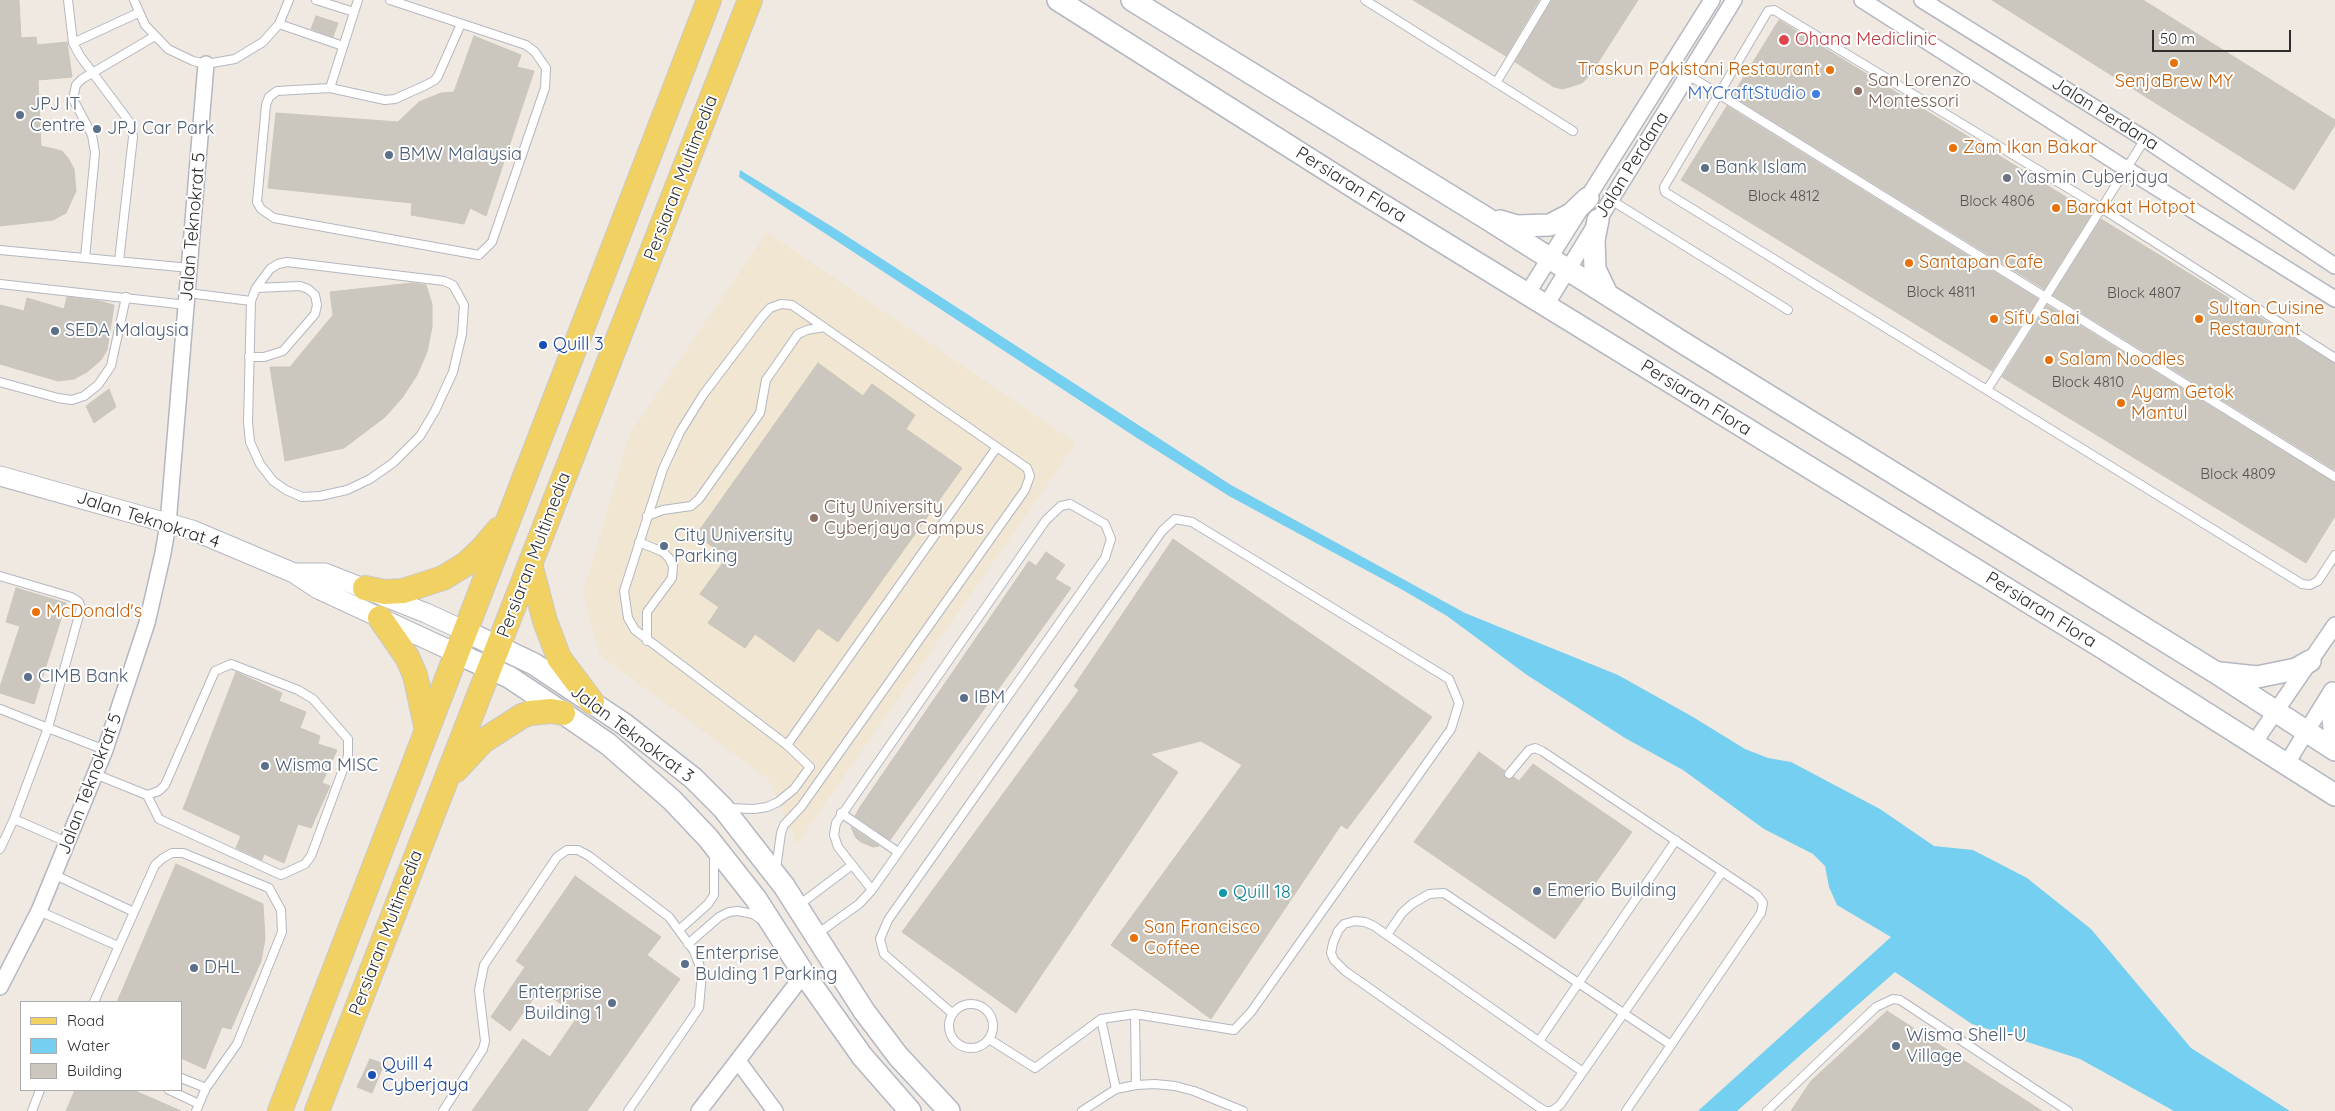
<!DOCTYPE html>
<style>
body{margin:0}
#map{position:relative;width:2335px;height:1111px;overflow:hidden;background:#efe9e1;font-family:Quicksand,sans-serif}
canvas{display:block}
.legend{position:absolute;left:20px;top:1001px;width:162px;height:90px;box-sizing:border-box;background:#fff;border:1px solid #ababab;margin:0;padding:6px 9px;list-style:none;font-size:15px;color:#2e2e2e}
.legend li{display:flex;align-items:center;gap:10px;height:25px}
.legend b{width:25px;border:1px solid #ababab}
.scale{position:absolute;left:2152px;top:30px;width:139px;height:22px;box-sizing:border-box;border:2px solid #2e2e2e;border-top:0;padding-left:6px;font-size:15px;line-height:18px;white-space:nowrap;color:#2e2e2e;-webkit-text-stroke:4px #fff;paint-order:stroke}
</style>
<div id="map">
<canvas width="2335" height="1111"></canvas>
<ul class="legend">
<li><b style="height:6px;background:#f2d163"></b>Road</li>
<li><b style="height:14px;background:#75cff0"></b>Water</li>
<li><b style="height:14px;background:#cbc7bf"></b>Building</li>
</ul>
<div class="scale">50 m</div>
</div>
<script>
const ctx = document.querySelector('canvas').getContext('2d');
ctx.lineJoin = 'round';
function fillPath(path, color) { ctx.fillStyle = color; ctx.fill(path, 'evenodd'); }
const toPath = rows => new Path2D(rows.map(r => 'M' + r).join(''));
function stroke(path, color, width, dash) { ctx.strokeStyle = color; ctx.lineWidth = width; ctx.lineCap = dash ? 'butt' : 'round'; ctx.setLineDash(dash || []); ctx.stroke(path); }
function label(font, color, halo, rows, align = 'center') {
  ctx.font = font + ' Quicksand,sans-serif'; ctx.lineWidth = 4; ctx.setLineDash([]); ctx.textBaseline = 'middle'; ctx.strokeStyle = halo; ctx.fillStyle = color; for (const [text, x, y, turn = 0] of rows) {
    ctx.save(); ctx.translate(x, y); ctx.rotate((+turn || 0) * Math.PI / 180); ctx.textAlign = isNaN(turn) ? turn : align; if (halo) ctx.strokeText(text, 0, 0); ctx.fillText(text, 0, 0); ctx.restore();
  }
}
const education = toPath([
 [767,232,1076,443,797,844,769,780,600,655,583,594,630,433]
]);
const water = toPath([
 [740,170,839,231,1231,485,1465,613,1618,675,1693,717,1745,749,1768,758,1791,762,1880,809,1934,846,1973,850,2027,878,2091,929,2191,1048,2290,1111,2174,1111,2080,1059,1972,1024,1895,972,1737,1111,1698,1111,1891,937,1837,905,1829,887,1825,866,1813,854,1764,829,1683,770,1625,738,1527,675,1447,616,1401,589,1229,496,1137,438,739,177]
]);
const building = toPath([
 [0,0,19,0,21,38,36,37,37,45,67,42,72,77,38,80,41,146,62,151,68,158,74,169,76,191,66,213,53,220,0,226,0,0],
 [1413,0,1539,0,1506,56,1413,0],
 [1552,0,1638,0,1590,75,1582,83,1563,89,1554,87,1515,62,1552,0],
 [1992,0,2143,0,2335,120,2335,125,2294,190,1992,0],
 [316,16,338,23,333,37,311,29,316,16],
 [1779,20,2092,213,2044,289,1732,96,1779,20],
 [474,36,521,55,517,67,534,71,486,216,470,208,464,224,411,215,412,203,268,188,276,113,398,122,419,102,441,93,454,92,474,36],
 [1727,106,2038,299,1992,371,1681,180,1727,106],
 [2101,219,2335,364,2335,470,2053,295,2101,219],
 [412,283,426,285,432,304,432,327,427,352,417,375,402,398,385,417,344,448,285,461,270,367,290,367,333,315,330,292,412,283],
 [67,297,99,301,114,305,107,350,101,360,87,372,74,379,58,381,0,364,0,305,24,311,27,298,64,309,67,297],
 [2047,305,2335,483,2335,516,2306,563,2002,377,2047,305],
 [818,363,863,396,872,384,915,415,906,429,962,468,838,642,818,628,794,662,755,634,745,648,708,623,719,607,700,594,727,557,696,535,818,363],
 [109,389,116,407,94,423,86,406,109,389],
 [1173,539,1432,717,1347,829,1341,825,1211,1019,1111,945,1242,765,1201,741,1150,754,1178,772,1016,1013,902,932,1079,690,1074,686,1173,539],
 [1046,552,1065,565,1055,579,1071,588,890,840,855,816,860,807,1029,561,1036,566,1046,552],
 [16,588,66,603,34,704,0,693,0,687,20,626,6,622,16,588],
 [236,672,282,693,279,701,306,712,300,728,320,736,318,744,337,750,322,783,330,786,311,828,298,824,284,863,264,854,262,860,236,848,241,836,183,809,236,672],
 [1479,752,1505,771,1504,775,1508,779,1514,777,1519,781,1533,764,1632,832,1555,939,1414,842,1479,752],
 [851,827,879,846,873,847,861,842,856,838,851,827],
 [176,864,263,904,265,939,261,961,231,1029,222,1027,205,1069,181,1058,181,1002,117,1002,176,864],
 [575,876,661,937,647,955,680,979,587,1111,472,1111,523,1039,550,1057,578,1016,540,989,510,1031,491,1017,525,967,516,961,575,876],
 [1887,1011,2042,1111,1791,1111,1811,1081,1887,1011],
 [370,1059,384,1064,372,1093,357,1087,370,1059],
 [75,1090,133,1090,181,1111,66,1111,75,1090]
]);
const service = toPath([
 [68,0,73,43,80,56,131,124,133,137,119,261],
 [134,0,145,25,168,49,193,61,206,64,235,59,263,42,279,24,289,0],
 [316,0,354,12],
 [358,0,330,88,277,91,269,97,266,105,257,202,261,209,274,218,479,255,492,242,545,88,546,68,535,52,526,45,390,0],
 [1365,0,1573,131],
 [279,24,343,46],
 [73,43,138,13],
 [1672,65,2335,477],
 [1496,83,1546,0],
 [330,88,385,100,395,99,426,85,435,80,438,76,461,24],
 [1611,200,1788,310],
 [0,250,190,268],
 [85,258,95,153,92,135,73,99,76,85,82,79,155,36],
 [287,262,444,281,453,285,464,305,462,334,453,372,435,411,420,436,393,463,370,479,347,490,320,496,302,497,286,490,273,481,260,464,250,442,248,422,251,301,256,288,270,269,278,264,287,262],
 [0,284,187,305],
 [188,293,251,301],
 [249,357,264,357,283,351,315,314,317,305,315,295,308,289,300,286,256,288],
 [2335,358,2101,208,1774,10,1768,11,1664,187,1665,192,2302,584,2310,585,2318,581,2335,555],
 [0,382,58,398,72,400,84,396,98,385,111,366,126,297],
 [1987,390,2145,139],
 [1070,504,1105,524,1111,539,1105,558,872,890,838,847,834,835,836,823,1046,520,1061,506,1070,504],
 [647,516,663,510,691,506,699,499,760,413,766,380,798,334,807,330,824,327],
 [639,542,663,552,669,558,673,566,672,578,647,612,647,641],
 [0,576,71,597,79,602,81,608,48,728,0,709],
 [787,745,997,447],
 [95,774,147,795,159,791,165,785,215,671,231,664,298,690,313,699,348,739,348,756,311,856,305,864,281,875,159,819,147,795],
 [1509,774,1529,750,1535,748,1542,751,1757,895,1763,903,1761,913,1626,1111],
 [728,808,754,809,767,807,778,802,794,789,810,767,787,745,635,630,628,618,624,591,663,469,680,432,703,395,762,317,770,308,781,304,792,305,1027,468,1030,476,1025,490,801,807,784,825,781,833,776,869],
 [841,813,898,852],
 [14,819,69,843],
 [0,849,14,819,48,728,105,750],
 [55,875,134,912],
 [799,905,852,865],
 [39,911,118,946],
 [679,930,708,904,714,895,714,855],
 [817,934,859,904,872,890],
 [1387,935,1402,913,1412,904,1429,894,1444,893,1671,1045],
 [688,944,719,917,729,912,738,911,753,914,760,919],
 [94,1002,155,865,163,858,172,853,183,853,269,888,281,910,282,932,237,1044,206,1088,196,1111],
 '949 1026a22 22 0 1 1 44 0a22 22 0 1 1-44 0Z',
 [953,1014,884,954,880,939,888,920,1162,531,1175,519,1192,522,1449,679,1459,703,1451,729,1251,1012,1234,1030,1135,1014,1101,1019,1035,1068,989,1039],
 [1135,1014,1136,1085],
 [1101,1019,1116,1089],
 [1539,1041,1676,840],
 [1583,1072,1374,926,1365,922,1355,921,1344,924,1338,931,1333,943,1331,953,1334,960,1345,971,1537,1106,1545,1111,1552,1111,1560,1105,1722,872],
 [181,1078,206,1088],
 [169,1090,199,1104],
 [32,1111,40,1090],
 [443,1111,483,1049,485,1041,479,990,484,965,557,857,567,850,578,850,589,856,669,917,694,951,702,972,699,1008,628,1111],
 [1082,1111,1116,1089,1136,1085,1155,1084,1175,1086,1194,1091,1243,1111],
 [1767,1111,1876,1007,1893,999,1900,1000,2068,1111]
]);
const minor = toPath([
 [1862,0,2117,163,2335,299],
 [1922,0,2145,139,2335,266],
 [1527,294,1712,0],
 [1546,305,1734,0],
 [2254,743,2335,625],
 [2287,763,2332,690],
 [0,987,39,911,105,750,147,623,163,553,168,524,206,64],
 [738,1061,775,1111],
 [699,1111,804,974]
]);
const tertiary = toPath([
 [0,476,192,530,294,573,318,589,456,653],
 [294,573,325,573,426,613,465,631]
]);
const secondary = toPath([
 [1058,0,1363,193,2103,648,2335,795],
 [1132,0,1483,216,1685,344,2215,672,2335,750],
 [1598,220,1594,240,1595,269,1607,294],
 [1500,221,1517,226,1550,225,1571,214,1588,198],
 [465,631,534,664,624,724,693,778,723,808,784,886,864,1011,898,1056,949,1111],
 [456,653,509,677,563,713,608,744,672,800,708,838,756,899,804,974,862,1056,910,1111],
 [2220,673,2257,677,2296,669,2310,661],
 [2335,695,2332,712,2335,735]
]);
const primary = toPath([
 [530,564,545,621,559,658,592,702],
 [365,588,385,592,403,591,443,578,466,564,482,549,498,530],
 [380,618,407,657,415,675,427,730],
 [456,770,483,741,522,716,530,713,551,711,563,713],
 [280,1111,709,0],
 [317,1111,750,0]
]);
const markers = [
 [1784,40,6,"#e0444e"],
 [2174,63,5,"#e8710a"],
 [1830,70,5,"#e8710a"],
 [1858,91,5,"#8d6e63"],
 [1816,94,5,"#3f7fe0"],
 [20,115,5,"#5c6f8a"],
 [97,129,5,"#5c6f8a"],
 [1953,148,5,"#e8710a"],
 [389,155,5,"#5c6f8a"],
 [1705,168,5,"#5c6f8a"],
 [2007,178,5,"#6b7280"],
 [2056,208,5,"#e8710a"],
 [1909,263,5,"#e8710a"],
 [1994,319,5,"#e8710a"],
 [2199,319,5,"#e8710a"],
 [55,331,5,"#5c6f8a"],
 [543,345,5,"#1a4fb4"],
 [2049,360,5,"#e8710a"],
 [2121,403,5,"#e8710a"],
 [814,518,5,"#8d6e63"],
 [664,546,5,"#5c6f8a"],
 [36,612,5,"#e8710a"],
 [28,677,5,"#5c6f8a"],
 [964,698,5,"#5c6f8a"],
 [265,766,5,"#5c6f8a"],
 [1537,891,5,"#5c6f8a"],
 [1223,893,5,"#0f9aa8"],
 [1134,938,5,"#e8710a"],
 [685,964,5,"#5c6f8a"],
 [194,968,5,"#5c6f8a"],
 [612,1003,5,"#5c6f8a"],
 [1896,1046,5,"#5c6f8a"],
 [372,1075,5,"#1a4fb4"]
];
const numberNames = [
 ["Block 4812",1784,196],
 ["Block 4806",1997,201],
 ["Block 4811",1941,292],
 ["Block 4807",2144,293],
 ["Block 4810",2088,382],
 ["Block 4809",2238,474]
];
const healthNames = [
 ["Ohana Mediclinic",1795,40]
];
const foodNames = [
 ["Traskun Pakistani Restaurant",1820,70,"right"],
 ["SenjaBrew MY",2174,82,"center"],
 ["Zam Ikan Bakar",1963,148],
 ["Barakat Hotpot",2066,208],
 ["Santapan Cafe",1919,263],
 ["Sultan Cuisine",2209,309],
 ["Restaurant",2209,330],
 ["Sifu Salai",2004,319],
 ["Salam Noodles",2059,360],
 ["Ayam Getok",2131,393],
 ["Mantul",2131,414],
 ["McDonald's",46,612],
 ["San Francisco",1144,928],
 ["Coffee",1144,949]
];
const educationNames = [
 ["San Lorenzo",1868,81],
 ["Montessori",1868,102],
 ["City University",824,508],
 ["Cyberjaya Campus",824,529]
];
const shopNames = [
 ["MYCraftStudio",1806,94]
];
const serviceNames = [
 ["JPJ IT",30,105],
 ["Centre",30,126],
 ["JPJ Car Park",107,129],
 ["BMW Malaysia",399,155],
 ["Bank Islam",1715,168],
 ["SEDA Malaysia",65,331],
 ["City University",674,536],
 ["Parking",674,557],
 ["CIMB Bank",38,677],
 ["IBM",974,698],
 ["Wisma MISC",275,766],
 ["Emerio Building",1547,891],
 ["Enterprise",695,954],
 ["Bulding 1 Parking",695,975],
 ["DHL",204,968],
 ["Enterprise",602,993,"right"],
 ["Building 1",602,1014,"right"],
 ["Wisma Shell-U",1906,1036],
 ["Village",1906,1057]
];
const streetNames = [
 ["Jalan Perdana",2105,114,32],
 ["Jalan Perdana",1632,165,-58],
 ["Persiaran Multimedia",681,178,-69],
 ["Persiaran Flora",1351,185,32],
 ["Jalan Teknokrat 5",193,227,-85],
 ["Persiaran Flora",1696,398,32],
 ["Jalan Teknokrat 4",148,520,18],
 ["Persiaran Multimedia",534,555,-69],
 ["Persiaran Flora",2041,610,32],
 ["Jalan Teknokrat 3",632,734,37],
 ["Jalan Teknokrat 5",90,784,-69],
 ["Persiaran Multimedia",386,933,-69]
];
const worshipNames = [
 ["Yasmin Cyberjaya",2017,178]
];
const transitNames = [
 ["Quill 3",553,345],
 ["Quill 4",382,1065],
 ["Cyberjaya",382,1086]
];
const cultureNames = [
 ["Quill 18",1233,893]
];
fillPath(education, '#f0e6d1');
fillPath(water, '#75cff0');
fillPath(building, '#cbc7bf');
stroke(building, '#cbc5ba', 1);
stroke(service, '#b4b7c1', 10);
stroke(minor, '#b4b7c1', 18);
stroke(tertiary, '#b4b7c1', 21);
stroke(secondary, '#b4b7c1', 24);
stroke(primary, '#c9c9c9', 26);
stroke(service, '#fff', 8);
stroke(minor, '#fff', 15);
stroke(tertiary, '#fff', 19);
stroke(secondary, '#fff', 21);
stroke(primary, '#f2d163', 24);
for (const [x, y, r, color] of markers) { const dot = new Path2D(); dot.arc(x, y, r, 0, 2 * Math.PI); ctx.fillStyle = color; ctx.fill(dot); stroke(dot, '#fff', 2); }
label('15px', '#555452', null, numberNames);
label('18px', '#be3a42', '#fff', healthNames, 'left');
label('18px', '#c56008', '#fff', foodNames, 'left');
label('18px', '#785e54', '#fff', educationNames, 'left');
label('18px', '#366cbe', '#fff', shopNames, 'right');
label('18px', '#4e5e75', '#fff', serviceNames, 'left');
label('18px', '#2e2e2e', '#fff', streetNames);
label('18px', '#5b616d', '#fff', worshipNames, 'left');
label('18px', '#164399', '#fff', transitNames, 'left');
label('18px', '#0d838f', '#fff', cultureNames, 'left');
</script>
